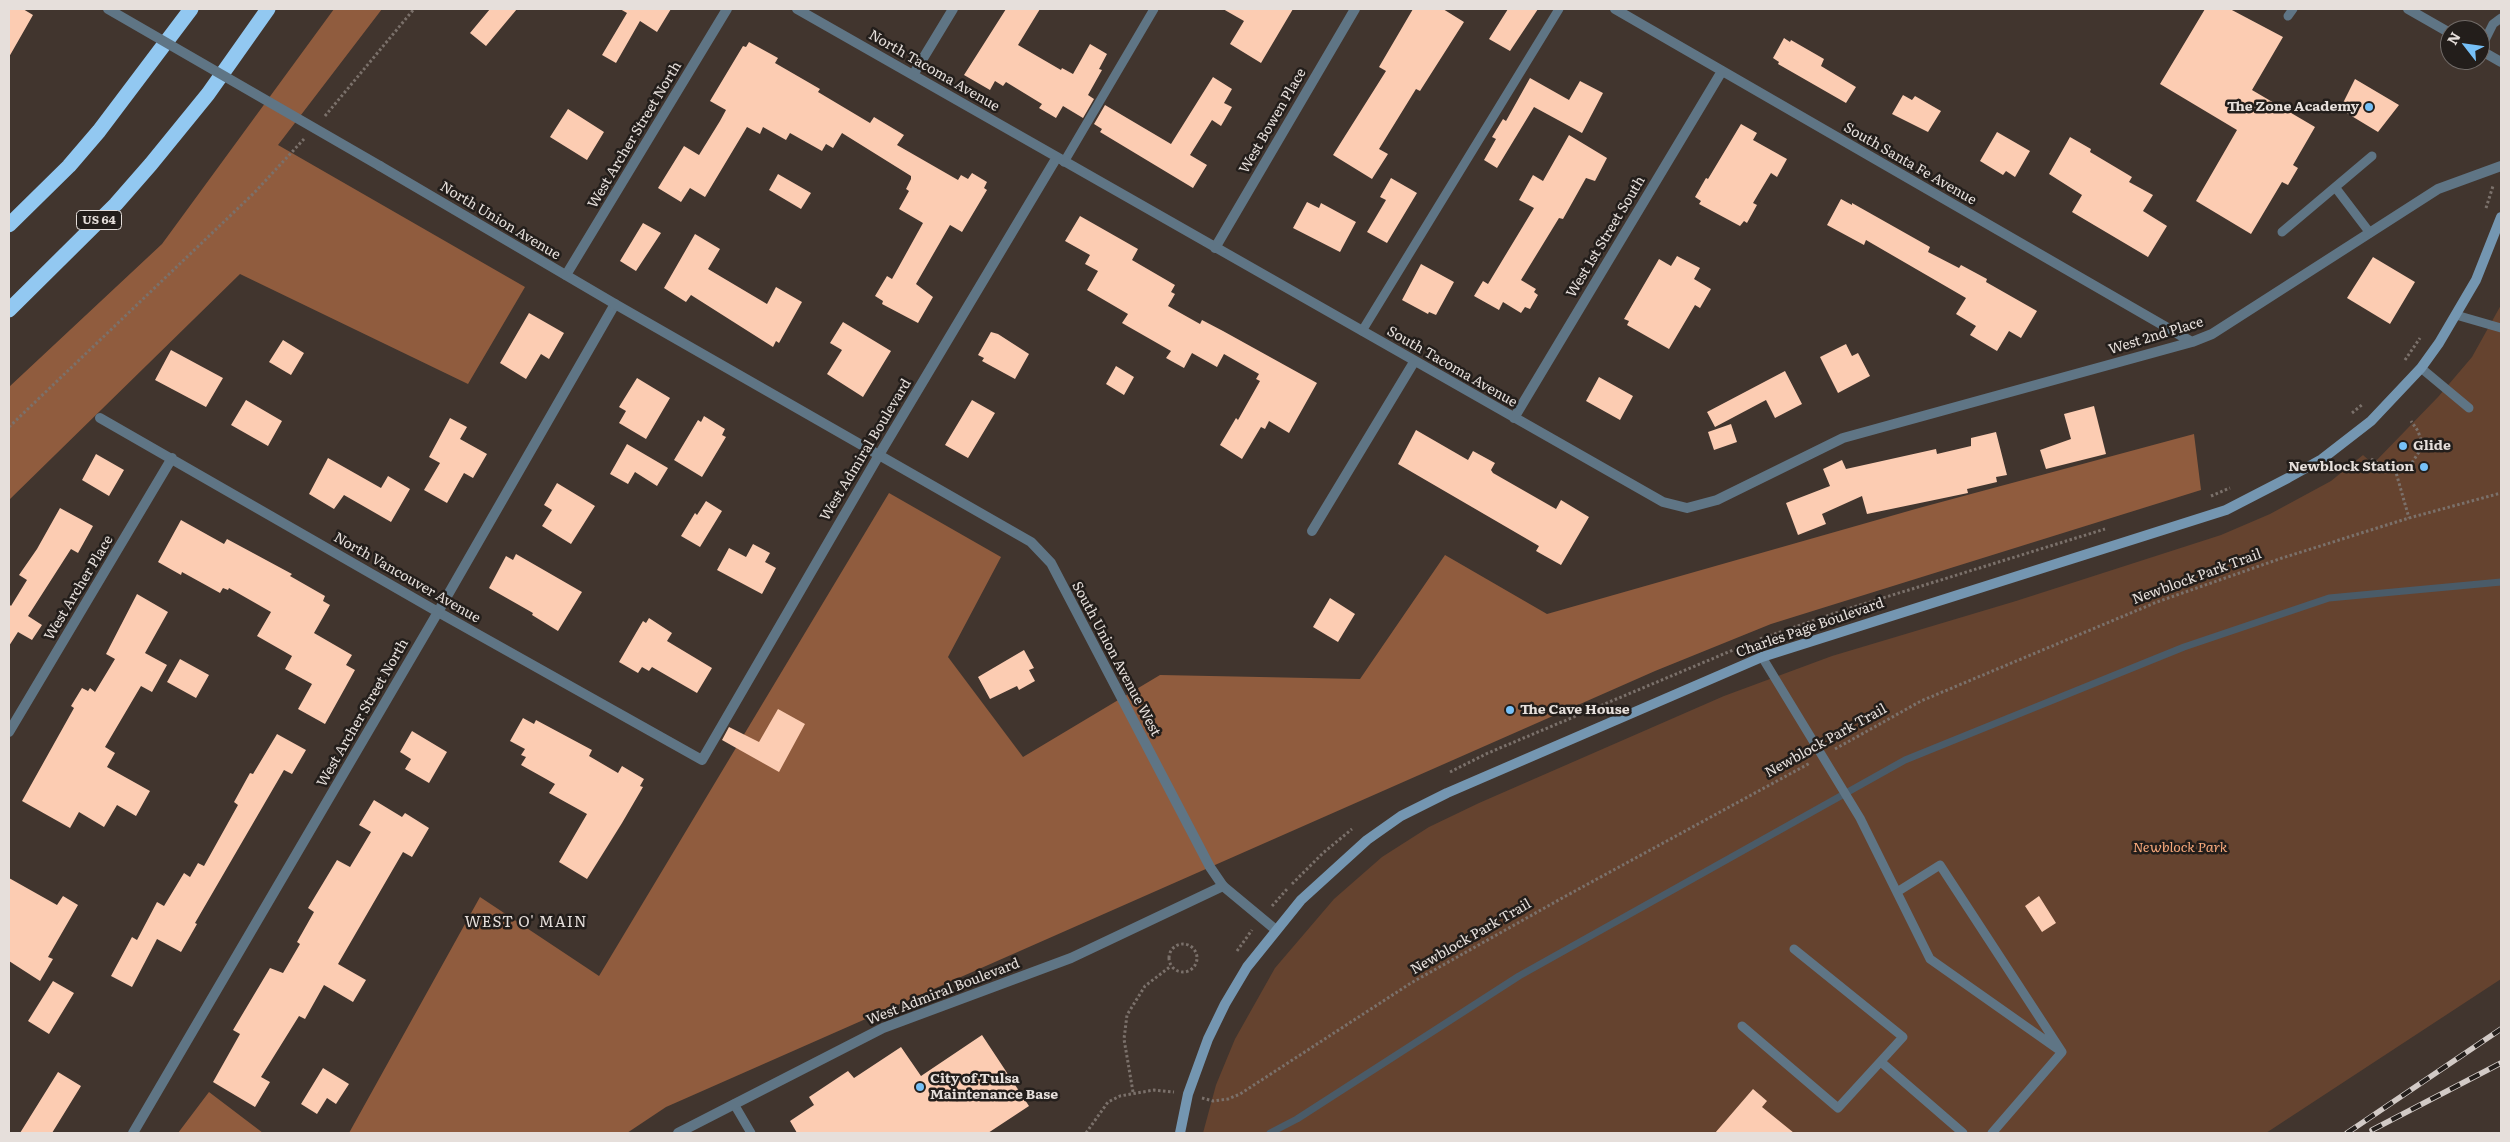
<!DOCTYPE html>
<style>
body{margin:0}
#map{position:relative;width:2510px;height:1142px;overflow:hidden;background:#41352e;font-family:Literata,serif}
canvas{display:block}
.frame{position:absolute;inset:0;border:10px solid #e6dfdb;pointer-events:none}
.north{position:absolute;left:2440px;top:20px;width:50px;height:50px;box-sizing:border-box;background:#231e1b;border:1px solid #716b68;border-radius:50%;rotate:300deg;font-size:14px;font-weight:700;line-height:20px;text-align:center;color:#e6dfdb}
.north::after{content:'';display:block;margin:auto;width:18px;height:22px;background:#76c0f7;clip-path:polygon(50% 0,100% 100%,50% 72%,0 100%)}
</style>
<div id="map">
<canvas width="2510" height="1142"></canvas>
<div class="frame"></div>
<div class="north">N</div>
</div>
<script>
const ctx = document.querySelector('canvas').getContext('2d');
ctx.lineJoin = 'round';
function fillPath(path, color) { ctx.fillStyle = color; ctx.fill(path, 'evenodd'); }
const toPath = rows => new Path2D(rows.map(r => 'M' + r).join(''));
function stroke(path, color, width, dash) { ctx.strokeStyle = color; ctx.lineWidth = width; ctx.lineCap = dash ? 'butt' : 'round'; ctx.setLineDash(dash || []); ctx.stroke(path); }
function label(font, color, halo, rows, align = 'center') {
  ctx.font = font + ' Literata,serif'; ctx.lineWidth = 5; ctx.setLineDash([]); ctx.textBaseline = 'middle'; ctx.strokeStyle = halo; ctx.fillStyle = color; for (const [text, x, y, turn = 0] of rows) {
    ctx.save(); ctx.translate(x, y); ctx.rotate((+turn || 0) * Math.PI / 180); ctx.textAlign = isNaN(turn) ? turn : align; if (halo) ctx.strokeText(text, 0, 0); ctx.fillText(text, 0, 0); ctx.restore();
  }
}
const green = toPath([
 [2501,305,2501,979,2266,1133,1203,1133,1216,1085,1235,1039,1275,968,1334,899,1382,857,1429,827,1479,803,1724,696,1832,656,2016,601,2221,535,2270,514,2331,481,2363,455,2373,464,2438,397,2472,357]
]);
const forest = toPath([
 [334,9,382,9,278,145,525,287,468,384,240,274,9,500,9,387,162,244],
 [2194,434,2201,490,1771,624,1655,671,666,1107,627,1133,349,1133,480,897,599,976,889,493,1001,557,948,657,1023,757,1160,675,1360,679,1445,555,1547,614,1919,508],
 [209,1092,263,1133,178,1133]
]);
const stream = toPath([
 [1270,1133,1297,1119,1519,976,1905,760,2184,647,2329,598,2501,582]
]);
const building = toPath([
 [9,9,23,9,33,15,9,57],
 [490,9,517,9,486,46,470,33],
 [620,9,671,9,657,32,640,21,616,63,602,55,627,13],
 [1006,9,1040,9,1018,45,1061,70,1062,68,1073,74,1090,44,1107,54,1099,69,1102,70,1088,95,1094,99,1083,118,1063,106,1056,118,1039,108,1042,104,1006,82,1003,86,995,81,990,90,964,75],
 [1223,9,1293,9,1261,63,1230,44,1244,21],
 [1413,9,1443,9,1464,22,1420,91,1416,89,1379,149,1388,154,1372,179,1333,155,1386,71,1379,67],
 [1508,9,1538,9,1510,51,1489,39],
 [2205,9,2230,9,2283,37,2252,90,2315,127,2293,165,2298,168,2288,185,2282,182,2251,234,2196,201,2237,130,2160,84],
 [1784,38,1790,42,1791,40,1824,59,1821,66,1856,87,1846,103,1778,64,1779,62,1773,58],
 [749,42,778,58,775,63,820,89,818,92,870,123,874,117,904,135,897,145,958,180,961,175,968,179,972,173,987,182,984,188,987,190,962,232,950,225,916,284,933,297,918,323,882,304,883,301,875,296,887,276,892,279,923,223,899,209,909,191,906,189,911,179,911,176,842,133,833,148,826,144,822,151,790,133,786,140,763,127,760,134,747,127,705,197,690,188,681,202,658,188,684,146,699,155,720,121,726,110,710,101,743,46,746,47],
 [1213,77,1232,89,1224,103,1232,107,1221,126,1212,120,1190,155,1207,165,1193,188,1100,132,1102,129,1094,124,1105,105,1171,144],
 [1530,78,1569,100,1580,81,1603,93,1582,133,1534,107,1497,168,1484,160,1496,139,1492,137,1503,119,1506,121],
 [2355,79,2399,105,2378,132,2340,109],
 [1903,95,1912,100,1915,96,1941,111,1928,132,1892,114],
 [568,109,604,132,587,160,550,137],
 [1741,124,1757,133,1753,140,1787,159,1777,177,1771,173,1753,203,1757,205,1747,223,1744,221,1740,226,1699,204,1701,201,1695,197,1706,178,1708,179],
 [1997,132,2030,151,2015,177,2006,171,2003,175,1980,161],
 [1569,135,1607,158,1595,181,1586,178,1563,219,1559,218,1521,280,1536,289,1534,292,1538,295,1530,309,1525,307,1521,313,1503,302,1499,310,1474,296,1483,281,1488,284,1534,208,1519,200,1533,175,1543,181],
 [2070,137,2091,149,2090,152,2132,177,2129,182,2153,195,2143,211,2167,226,2148,257,2072,212,2082,195,2049,174],
 [778,174,811,193,801,209,769,190],
 [1391,178,1417,193,1387,243,1367,232,1386,200,1380,197],
 [1841,199,1852,205,1852,203,1930,247,1928,252,1959,268,1961,265,1987,279,1986,282,2037,311,2021,338,2009,331,1997,351,1970,335,1976,326,1956,314,1966,298,1866,240,1864,245,1827,225],
 [1307,202,1319,208,1321,203,1356,222,1340,252,1293,228],
 [1080,216,1138,249,1132,260,1175,285,1171,292,1175,294,1168,306,1200,324,1202,320,1223,331,1317,383,1289,433,1269,421,1265,429,1261,427,1242,459,1220,445,1236,418,1238,420,1260,381,1256,379,1259,374,1224,354,1217,367,1192,353,1184,368,1166,358,1171,351,1122,323,1128,314,1087,290,1098,271,1085,264,1090,255,1065,241],
 [643,223,661,233,636,271,620,261],
 [695,234,720,249,708,269,767,304,776,287,802,302,779,343,776,341,773,347,691,295,686,302,664,288],
 [1677,256,1700,268,1694,279,1711,289,1700,308,1695,305,1669,349,1627,325,1629,321,1624,319,1659,259,1671,266],
 [2373,257,2415,282,2390,324,2347,298],
 [1421,264,1454,282,1436,315,1429,312,1428,314,1402,300],
 [529,313,564,333,549,359,541,354,526,379,500,363],
 [843,322,891,351,863,397,827,374,842,350,830,343],
 [991,332,998,334,1029,354,1015,379,982,361,984,358,978,355],
 [283,340,304,353,291,375,269,362],
 [1846,344,1852,356,1858,353,1870,376,1838,393,1820,357],
 [171,350,223,378,206,407,155,380],
 [1116,366,1134,377,1124,395,1106,384],
 [1785,371,1802,404,1775,418,1766,400,1715,427,1707,412],
 [1599,377,1633,396,1620,420,1586,401],
 [637,378,670,398,646,439,619,423,626,411,619,407],
 [246,400,282,421,268,446,231,425],
 [972,400,995,413,968,458,945,445],
 [2094,406,2106,454,2046,469,2040,450,2071,439,2064,414],
 [704,416,725,429,722,435,726,437,702,477,674,460,698,420,701,422],
 [450,418,467,427,460,439,487,454,473,478,464,473,447,503,424,490,440,463,429,457],
 [1731,424,1737,442,1714,450,1708,432],
 [1416,430,1468,460,1473,451,1495,463,1491,470,1493,473,1556,509,1561,500,1589,517,1561,565,1536,551,1539,546,1398,464],
 [1996,432,2007,475,1996,477,1997,482,1967,489,1968,493,1867,514,1862,496,1822,514,1826,524,1798,535,1786,503,1830,486,1823,469,1842,460,1846,469,1936,449,1937,454,1971,446,1971,438],
 [627,444,668,468,657,486,635,472,628,484,610,474],
 [96,454,124,470,109,496,82,480],
 [328,458,381,488,388,476,410,489,391,522,344,495,334,509,309,494],
 [557,483,595,506,571,544,542,526,552,510,544,505],
 [706,501,722,511,700,547,681,536,695,513,697,515],
 [60,508,93,526,78,553,71,549,28,616,42,625,32,640,18,632,9,646,9,604,11,606,27,580,19,575,37,549],
 [181,520,224,544,227,539,292,574,290,576,325,596,323,601,330,605,314,633,352,655,346,665,355,670,325,724,298,709,312,684,285,669,292,656,257,636,271,612,229,588,228,590,223,588,220,593,182,572,181,575,158,562],
 [753,544,770,553,765,562,776,568,762,594,717,570,729,548,746,557],
 [516,554,582,592,558,631,532,615,533,613,489,588,506,556,513,560],
 [137,594,168,612,145,653,167,665,152,692,141,686,105,747,115,753,107,767,150,791,136,816,117,805,104,827,79,812,70,828,22,801,74,708,71,706,82,688,88,691,90,688,95,692,115,659,106,654],
 [1330,598,1355,614,1338,642,1313,627],
 [649,618,672,633,667,641,712,668,697,693,652,667,649,671,642,667,638,673,619,662,643,621,646,623],
 [1024,650,1034,668,1029,670,1035,681,1019,690,1017,686,990,699,978,677],
 [180,659,209,675,196,698,167,682],
 [778,709,805,724,779,772,722,740,729,727,759,742],
 [523,718,534,724,536,720,592,750,589,756,618,773,622,766,644,779,640,786,643,787,622,823,587,879,559,862,587,814,549,793,555,784,521,765,526,757,521,755,525,749,510,741],
 [412,731,447,752,429,783,405,769,411,759,400,752],
 [277,734,306,750,292,774,284,770,195,923,197,924,181,952,157,939,132,987,111,976,132,937,137,940,157,902,164,906,184,873,190,877,198,863,204,866,238,805,234,802,250,773,253,774],
 [374,800,402,817,405,813,429,828,412,857,403,852,338,964,366,980,353,1002,324,985,305,1019,299,1016,261,1077,270,1082,255,1107,213,1082,240,1034,233,1030,270,968,283,973,300,944,297,942,314,912,308,908,337,860,350,867,371,832,359,825],
 [9,878,57,905,63,896,78,905,48,957,53,959,40,981,9,961],
 [2039,896,2056,923,2042,932,2025,906],
 [53,981,74,993,49,1034,28,1021],
 [982,1035,1029,1106,988,1133,797,1133,790,1121,814,1105,809,1097,848,1071,854,1078,901,1047,921,1076],
 [323,1068,349,1084,336,1104,327,1098,317,1114,301,1104],
 [58,1072,81,1086,52,1133,20,1133],
 [1753,1089,1767,1101,1762,1107,1794,1133,1715,1133]
]);
const path = toPath([
 [325,116,414,9],
 [2486,208,2493,186],
 [2405,360,2420,338],
 [2352,413,2363,404],
 [9,427,254,193,304,139],
 [2371,459,2386,468,2395,469,2411,464,2419,452,2421,440,2418,431,2411,421],
 [2395,469,2409,518],
 [2211,496,2230,488],
 [1760,639,1841,611,2105,529],
 [1835,749,1921,701,2157,602,2282,558,2409,518,2501,493],
 [1450,772,1488,753,1745,645],
 [1292,884,1323,853,1352,829],
 [1272,906,1288,888],
 '1169 958a14 14 0 1 1 28 0a14 14 0 1 1-28 0Z',
 [1237,951,1252,930],
 [1133,1092,1124,1039,1127,1015,1145,986,1171,966],
 [1202,1098,1213,1101,1228,1099,1240,1094,1411,983,1564,897,1810,763],
 [1086,1133,1108,1102,1120,1096,1154,1090,1174,1092]
]);
const service = toPath([
 [2288,16,2293,9],
 [2480,50,2493,24,2501,18],
 [1064,162,1154,9],
 [2335,187,2370,233],
 [2282,232,2372,156],
 [2456,315,2501,328],
 [1362,331,1559,9],
 [2421,368,2469,408],
 [1762,657,1860,818,1930,959,2062,1052],
 [1897,892,1940,865,2062,1052,1992,1133],
 [1742,1026,1838,1108,1903,1037,1794,949],
 [1881,1062,1963,1133],
 [734,1104,751,1133]
]);
const minor = toPath([
 [797,9,1663,502,1687,508,1717,500,1843,438,2192,342,2212,334,2438,189,2501,166],
 [1615,9,2192,342],
 [2408,9,2450,33],
 [2480,50,2501,62],
 [913,75,953,9],
 [1215,248,1355,9],
 [566,275,727,9],
 [100,418,438,612,702,760,879,455,1057,157],
 [1514,418,1722,71],
 [1312,531,1414,362],
 [9,732,172,458],
 [133,1133,438,612,615,304],
 [678,1133,883,1028,1071,958,1223,886]
]);
const tertiary = toPath([
 [380,166,615,304,1031,542,1051,563,1210,867,1223,886,1276,930]
]);
const secondary = toPath([
 [1180,1133,1188,1094,1208,1039,1225,1004,1247,967,1301,900,1367,840,1401,816,1447,793,1762,657,2226,510,2288,478,2322,459,2371,421,2421,368,2439,343,2476,280,2501,217]
]);
const motorway = toPath([
 [9,225,69,166,99,131,191,9],
 [9,310,116,204,151,164,208,94,268,9]
]);
const rail = toPath([
 [2372,1130,2501,1063],
 [2347,1133,2501,1029]
]);
const tertiaryBridge = toPath([
 [108,9,380,166]
]);
const markers = [
 [2369,107,5,"#76c0f7"],
 [2403,446,5,"#76c0f7"],
 [2424,467,5,"#76c0f7"],
 [1510,710,5,"#76c0f7"],
 [920,1087,5,"#76c0f7"]
];
const shields = [
 [99,220,45]
];
const shieldNames = [
 ["US 64",99,220]
];
const streetNames = [
 ["North Tacoma Avenue",934,71,30],
 ["West Bowen Place",1273,121,-60],
 ["West Archer Street North",635,135,-59],
 ["South Santa Fe Avenue",1910,164,30],
 ["North Union Avenue",500,221,31],
 ["West 1st Street South",1606,237,-59],
 ["West 2nd Place",2156,336,-17],
 ["South Tacoma Avenue",1452,367,30],
 ["West Admiral Boulevard",866,450,-59],
 ["Newblock Park Trail",2197,577,-20],
 ["North Vancouver Avenue",407,578,30],
 ["West Archer Place",79,588,-59],
 ["Charles Page Boulevard",1810,628,-19],
 ["South Union Avenue West",1116,659,62],
 ["West Archer Street North",363,713,-60],
 ["Newblock Park Trail",1826,741,-29],
 ["Newblock Park Trail",1471,937,-30],
 ["West Admiral Boulevard",943,992,-21]
];
const poiNames = [
 ["The Zone Academy",2359,107,"right"],
 ["Glide",2413,446],
 ["Newblock Station",2414,467,"right"],
 ["The Cave House",1520,710],
 ["City of Tulsa",930,1079],
 ["Maintenance Base",930,1095]
];
const parkNames = [
 ["Newblock Park",2180,848]
];
const neighbourhoodNames = [
 ["WEST O' MAIN",526,923]
];
fillPath(green, '#65432f');
fillPath(forest, '#905c3e');
stroke(stream, '#4a5b68', 7);
fillPath(building, '#fcccb2');
stroke(path, '#7b716b', 3, [2.5, 2.5]);
stroke(service, '#5f7585', 9);
stroke(minor, '#5f7585', 10);
stroke(tertiary, '#5f7585', 10);
stroke(secondary, '#7496b1', 10);
stroke(motorway, '#92c8f1', 15);
stroke(rail, '#d2cac6', 5.5);
stroke(rail, '#231e1b', 4, [11]);
stroke(tertiaryBridge, '#5f7585', 10);
for (const [x, y, r, color] of markers) { const dot = new Path2D(); dot.arc(x, y, r, 0, 2 * Math.PI); ctx.fillStyle = color; ctx.fill(dot); stroke(dot, '#231e1b', 2); }
for (const [x, y, w] of shields) { const box = new Path2D(); box.roundRect(x - w / 2, y - 9.5, w, 19, 4); ctx.fillStyle = '#231e1b'; ctx.fill(box); stroke(box, '#e6dfdb', 1); }
label('bold 12px', '#e6dfdb', null, shieldNames);
label('14px', '#e6dfdb', '#231e1b', streetNames);
label('bold 14px', '#e6dfdb', '#231e1b', poiNames, 'left');
label('italic 14px', '#f8a97c', '#231e1b', parkNames);
ctx.letterSpacing = '1px';
label('15px', '#e6dfdb', '#231e1b', neighbourhoodNames);
ctx.letterSpacing = '0px';
</script>
